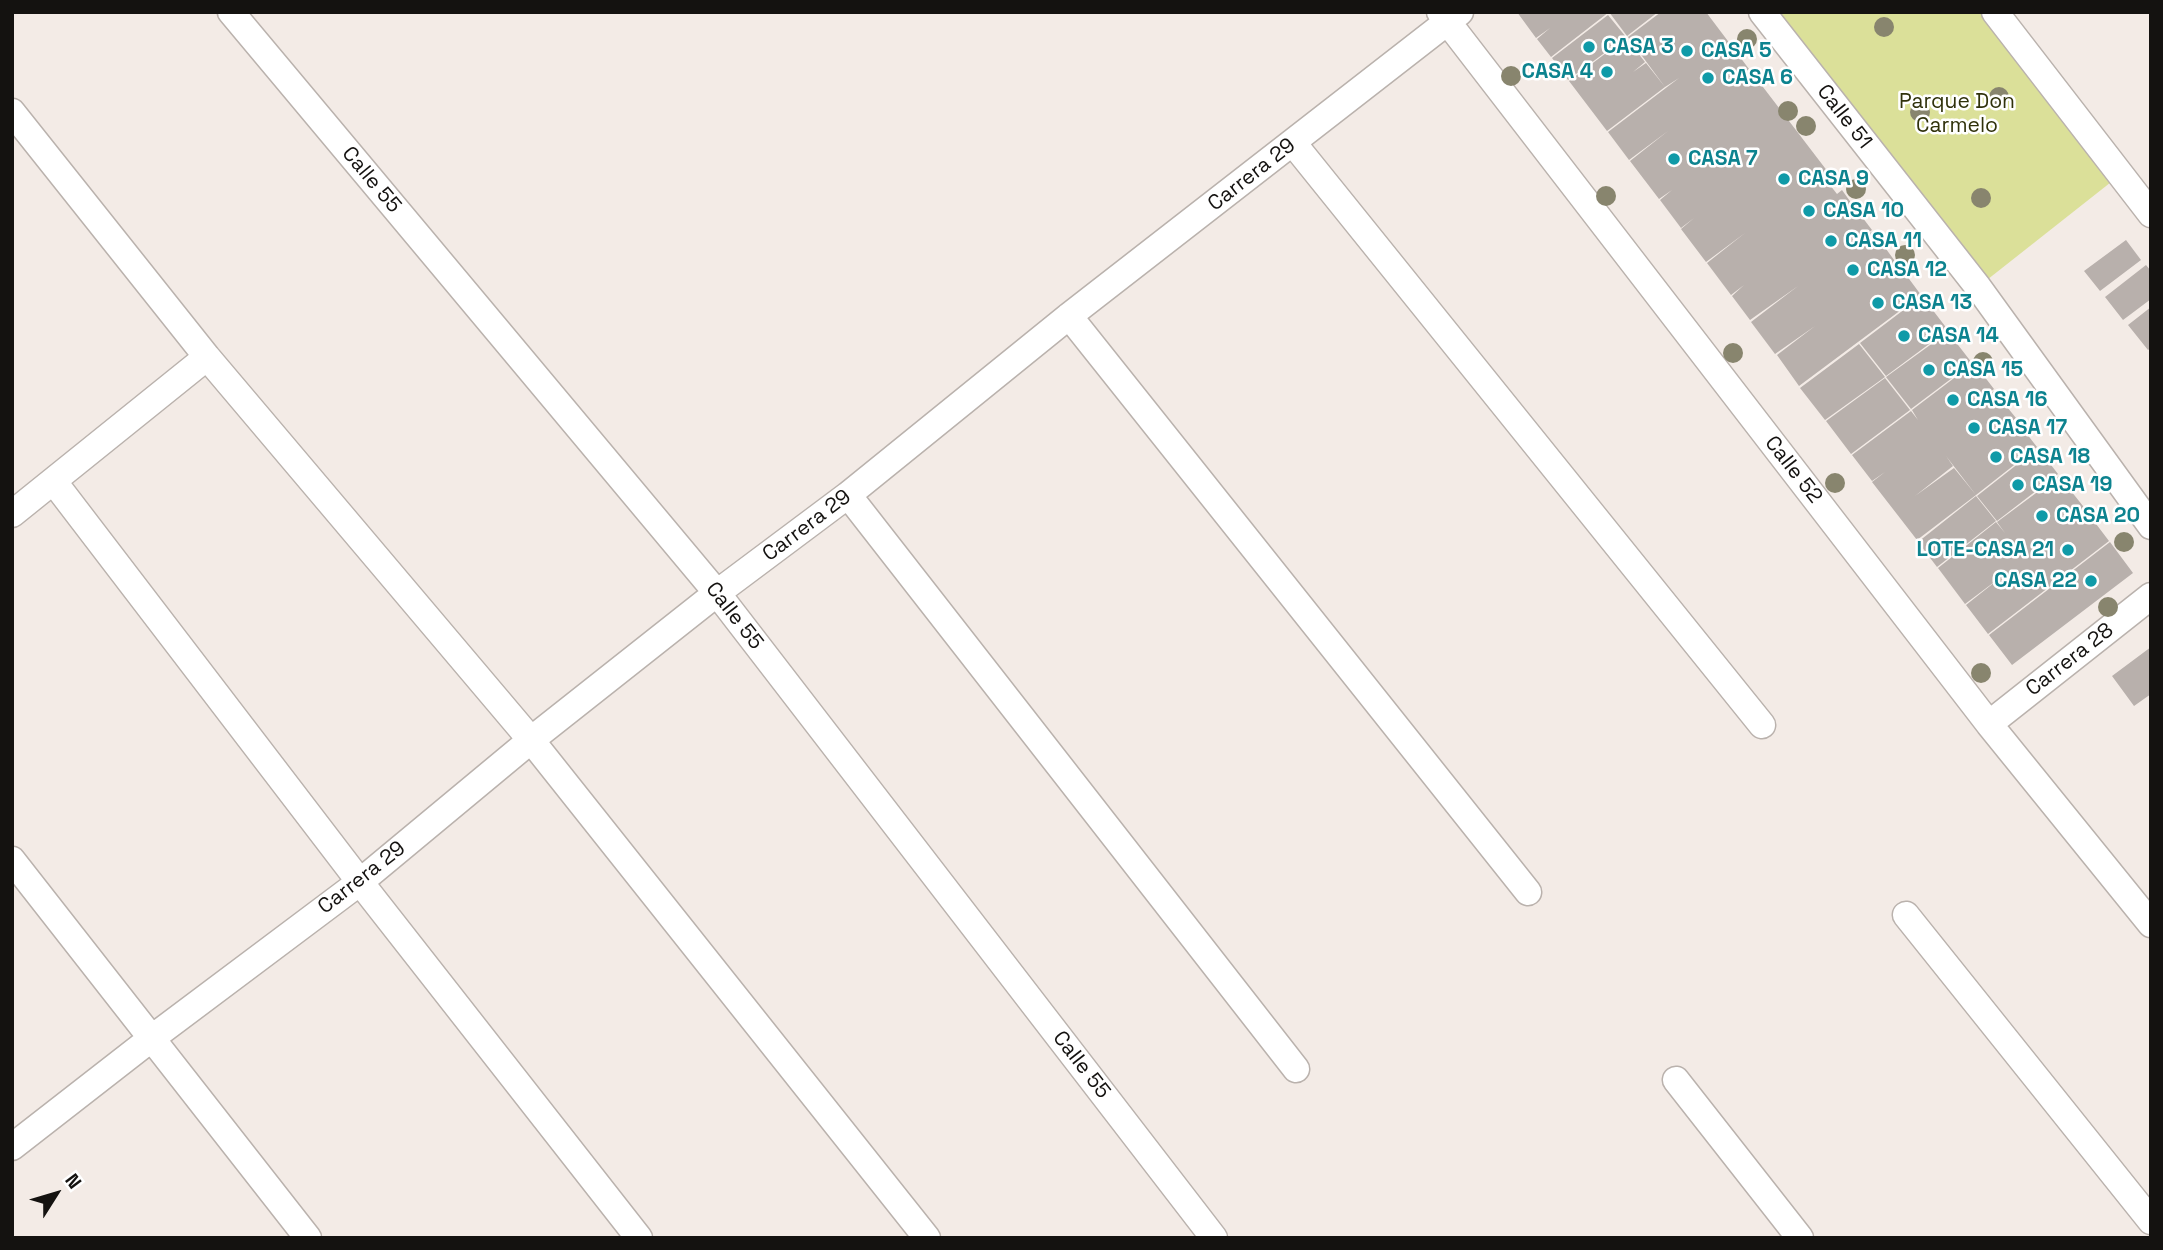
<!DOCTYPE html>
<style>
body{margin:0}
#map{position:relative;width:2163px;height:1250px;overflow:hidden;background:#f3ebe6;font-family:"Space Grotesk",sans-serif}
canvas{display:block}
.frame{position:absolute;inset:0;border:14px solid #141210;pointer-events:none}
.north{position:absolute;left:21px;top:1159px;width:70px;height:70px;-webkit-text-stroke:5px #fff;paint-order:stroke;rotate:53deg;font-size:19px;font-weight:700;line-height:28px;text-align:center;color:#141210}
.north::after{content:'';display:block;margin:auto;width:24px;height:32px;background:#141210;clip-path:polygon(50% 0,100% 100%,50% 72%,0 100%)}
</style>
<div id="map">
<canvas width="2163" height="1250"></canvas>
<div class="frame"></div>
<div class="north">N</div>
</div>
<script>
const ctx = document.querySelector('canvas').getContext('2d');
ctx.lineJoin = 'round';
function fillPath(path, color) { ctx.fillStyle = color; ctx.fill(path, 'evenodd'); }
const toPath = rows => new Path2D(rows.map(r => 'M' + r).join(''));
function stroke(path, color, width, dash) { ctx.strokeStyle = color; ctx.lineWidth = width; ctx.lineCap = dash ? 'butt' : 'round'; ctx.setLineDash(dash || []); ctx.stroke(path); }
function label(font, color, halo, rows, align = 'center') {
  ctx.font = font + ' "Space Grotesk",sans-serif'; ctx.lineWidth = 5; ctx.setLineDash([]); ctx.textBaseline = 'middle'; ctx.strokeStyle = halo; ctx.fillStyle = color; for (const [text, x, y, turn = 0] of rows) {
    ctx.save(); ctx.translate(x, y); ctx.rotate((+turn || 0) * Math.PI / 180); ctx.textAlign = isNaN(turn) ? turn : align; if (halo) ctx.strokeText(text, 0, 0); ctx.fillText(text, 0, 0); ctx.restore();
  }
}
const green = toPath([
 [1755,12,1995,12,2120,175,1978,287]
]);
const building = toPath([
 [1517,12,1658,12,1627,36,1609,12,1551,57,1537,39,1550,28,1536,38],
 [1661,12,1706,12,1749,69,1737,80,1750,70,1828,172,1810,186,1823,176,1837,194,1842,190,1852,204,1839,214,1853,205,1872,230,1859,240,1873,231,1897,264,1885,274,1898,264,1921,295,1799,386,1777,355,1815,326,1775,354,1751,322,1798,286,1750,320,1732,296,1744,285,1731,295,1707,263,1745,233,1706,262,1681,229,1694,218,1681,228,1660,200,1672,190,1659,199,1630,161,1668,131,1629,160,1608,132,1679,78,1665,87,1628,37],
 [1608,15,1626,37,1568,80,1552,58],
 [1626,38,1645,62,1633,72,1646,63,1665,87,1607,131,1569,81],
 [2126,240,2141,260,2100,291,2084,271],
 [2146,265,2151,271,2151,299,2123,320,2105,297],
 [1922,296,1948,330,1886,376,1860,343],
 [2151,307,2151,348,2148,350,2128,325],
 [1948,332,1972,363,1911,409,1886,377],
 [1859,344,1885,377,1825,420,1800,388],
 [1974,363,1994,389,1981,399,1994,391,2016,418,2003,429,2016,420,2037,447,1976,495,1946,456,1953,466,1915,496,1954,468,1976,495,1917,540,1872,482,1885,472,1872,481,1852,455,1911,411,1918,420,1912,410],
 [1885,378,1910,410,1851,454,1826,421],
 [2038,448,2058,474,1997,521,1977,496],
 [2059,476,2087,511,2074,521,2087,512,2109,541,1988,634,1966,605,2005,574,1965,604,1938,568,1996,522,2005,533,1997,522],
 [1976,496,1996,521,1937,567,1918,542],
 [2110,542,2133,573,2012,665,1989,635],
 [2151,647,2151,694,2134,706,2112,676]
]);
const street = toPath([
 [231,12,717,593,1214,1238],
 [1440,12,1989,724,2151,924],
 [1762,12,1978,287,2151,526],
 [1995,12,2151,214],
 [12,112,207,357,531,740,927,1238],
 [1293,143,1762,725],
 [1069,316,1528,892],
 [54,482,360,882,639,1238],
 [848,495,1296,1069],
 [12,514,207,357],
 [1989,724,2151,596],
 [12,860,308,1238],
 [1906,915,2151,1221],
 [1676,1080,1800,1238],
 [12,1147,152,1038,360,882,531,740,717,593,848,495,1069,316,1460,12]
]);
const trees = [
 [1884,27],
 [1747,39],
 [1511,76],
 [1999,97],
 [1788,111],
 [1920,112],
 [1806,126],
 [1856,189],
 [1606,196],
 [1981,198],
 [1905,255],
 [1733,353],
 [1983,362],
 [1835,483],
 [2124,542],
 [2108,607],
 [1981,673]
];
const markers = [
 [1589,47,7,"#0f9aa8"],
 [1687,51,7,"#0f9aa8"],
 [1607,72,7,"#0f9aa8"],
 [1708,78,7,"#0f9aa8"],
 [1674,159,7,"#0f9aa8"],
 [1784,179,7,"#0f9aa8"],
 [1809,211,7,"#0f9aa8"],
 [1831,241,7,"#0f9aa8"],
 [1853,270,7,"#0f9aa8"],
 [1878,303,7,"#0f9aa8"],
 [1904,336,7,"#0f9aa8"],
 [1929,370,7,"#0f9aa8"],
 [1953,400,7,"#0f9aa8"],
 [1974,428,7,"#0f9aa8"],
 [1996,457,7,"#0f9aa8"],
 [2018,485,7,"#0f9aa8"],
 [2042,516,7,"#0f9aa8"],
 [2068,550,7,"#0f9aa8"],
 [2091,581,7,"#0f9aa8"]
];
const cultureNames = [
 ["CASA 3",1603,47],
 ["CASA 5",1701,51],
 ["CASA 4",1593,72,"right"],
 ["CASA 6",1722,78],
 ["CASA 7",1688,159],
 ["CASA 9",1798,179],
 ["CASA 10",1823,211],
 ["CASA 11",1845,241],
 ["CASA 12",1867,270],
 ["CASA 13",1892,303],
 ["CASA 14",1918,336],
 ["CASA 15",1943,370],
 ["CASA 16",1967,400],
 ["CASA 17",1988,428],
 ["CASA 18",2010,457],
 ["CASA 19",2032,485],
 ["CASA 20",2056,516],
 ["LOTE-CASA 21",2054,550,"right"],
 ["CASA 22",2077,581,"right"]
];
const parkNames = [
 ["Parque Don",1957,102],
 ["Carmelo",1957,126]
];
const streetNames = [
 ["Calle 51",1844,117,52],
 ["Carrera 29",1252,175,-38],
 ["Calle 55",371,180,50],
 ["Calle 52",1793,470,52],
 ["Carrera 29",807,526,-37],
 ["Calle 55",734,616,52],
 ["Carrera 28",2070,660,-38],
 ["Carrera 29",362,878,-38],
 ["Calle 55",1081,1065,52]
];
fillPath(green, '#dbe099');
fillPath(building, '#b8b0ac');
stroke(street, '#bab2ad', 29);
stroke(street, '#fff', 26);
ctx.fillStyle = '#88856e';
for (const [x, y] of trees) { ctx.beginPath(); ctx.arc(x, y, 10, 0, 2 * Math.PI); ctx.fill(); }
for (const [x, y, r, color] of markers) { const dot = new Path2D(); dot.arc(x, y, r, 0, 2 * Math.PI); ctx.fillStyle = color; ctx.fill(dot); stroke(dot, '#fff', 2.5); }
label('bold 21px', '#0d838f', '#fff', cultureNames, 'left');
label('21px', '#30320b', '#fff', parkNames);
label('21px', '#141210', '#fff', streetNames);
</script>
